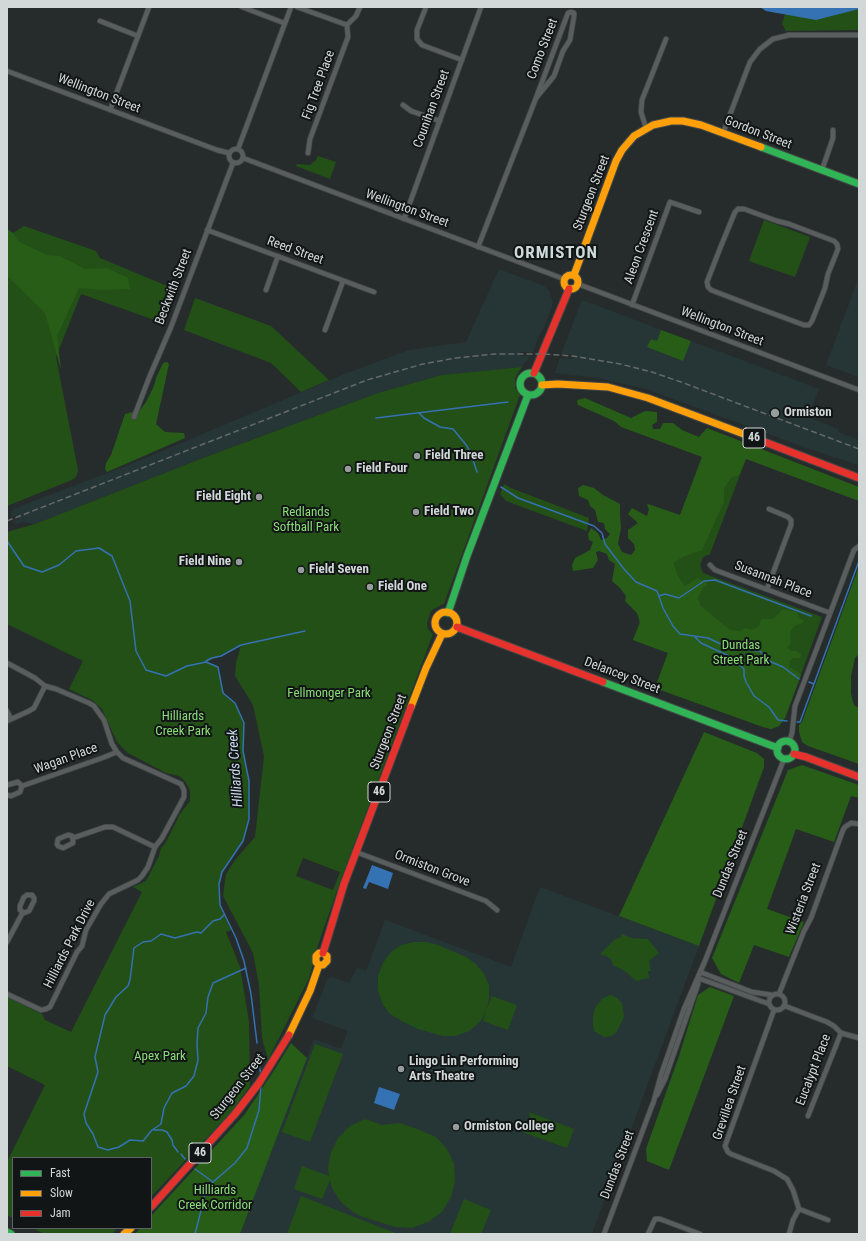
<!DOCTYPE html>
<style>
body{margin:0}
#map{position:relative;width:866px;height:1241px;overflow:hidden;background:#262c2c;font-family:"Roboto Condensed",sans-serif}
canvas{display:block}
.frame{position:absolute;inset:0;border:8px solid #d1d8d7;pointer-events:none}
.legend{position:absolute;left:12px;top:1157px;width:140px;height:72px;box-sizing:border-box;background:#111515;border:1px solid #5e6363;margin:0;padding:5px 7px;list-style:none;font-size:12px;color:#d1d8d7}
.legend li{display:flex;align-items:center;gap:8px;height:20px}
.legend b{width:20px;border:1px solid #5e6363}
</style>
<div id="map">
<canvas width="866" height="1241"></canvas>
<div class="frame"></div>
<ul class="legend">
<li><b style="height:5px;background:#30b455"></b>Fast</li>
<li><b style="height:5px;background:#ff9f0a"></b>Slow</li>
<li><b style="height:5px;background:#e5322d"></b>Jam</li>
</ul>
</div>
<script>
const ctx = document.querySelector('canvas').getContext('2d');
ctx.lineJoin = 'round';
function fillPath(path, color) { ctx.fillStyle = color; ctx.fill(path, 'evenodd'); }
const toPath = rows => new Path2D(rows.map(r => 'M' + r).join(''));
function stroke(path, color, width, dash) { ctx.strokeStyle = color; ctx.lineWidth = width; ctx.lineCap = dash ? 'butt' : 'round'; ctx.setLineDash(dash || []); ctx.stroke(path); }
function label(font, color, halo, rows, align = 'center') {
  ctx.font = font + ' "Roboto Condensed",sans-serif'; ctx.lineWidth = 4; ctx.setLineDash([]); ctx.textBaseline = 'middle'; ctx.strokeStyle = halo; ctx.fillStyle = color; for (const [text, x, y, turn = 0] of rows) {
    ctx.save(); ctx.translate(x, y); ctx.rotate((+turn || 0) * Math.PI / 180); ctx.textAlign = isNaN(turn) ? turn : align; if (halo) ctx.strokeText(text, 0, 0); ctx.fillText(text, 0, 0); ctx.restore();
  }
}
const built = toPath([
 [499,269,544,286,549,291,552,299,552,307,542,332,540,333,533,352,520,352,520,356,530,356,522,367,442,375,378,393,203,458,35,524,22,522,16,524,13,521,19,519,17,515,11,517,13,509,134,463,347,373,409,350,466,342],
 [859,277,859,377,826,365],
 [582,300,819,389,808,417,838,429,838,432,859,440,859,465,812,450,646,389,599,378,555,373,560,358,573,359,573,355,561,354],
 [540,887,699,946,592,1234,240,1234,314,1039,341,1049,348,1031,312,1018,328,978,333,977,349,983,357,968,366,971,385,920,511,967]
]);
const green = toPath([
 [859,7,859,30,786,31,782,24,785,14,772,12],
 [318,156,336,162,330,179,296,166,297,164,310,165,316,160],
 [764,220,810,237,795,277,749,261],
 [24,226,96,251,100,258,172,288,160,322,81,294,56,357,78,470,77,475,74,479,7,506,7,250,13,233],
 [195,298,271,326,329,380,301,392,271,363,184,330],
 [522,367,515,378,515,388,520,395,444,604,439,606,431,611,427,623,428,629,433,634,340,882,318,945,309,978,268,1060,262,1038,259,985,253,953,223,896,226,874,235,860,255,837,264,756,253,705,235,676,236,663,241,645,206,662,218,667,223,693,235,703,244,723,243,751,249,781,249,819,243,841,222,872,219,884,220,905,231,930,226,932,240,967,249,1022,250,1086,232,1111,151,1197,151,1158,13,1158,13,1218,7,1215,7,1162,45,1085,7,1066,7,997,42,1014,45,1020,71,1032,142,892,133,887,146,881,159,856,161,848,165,844,180,814,190,801,190,790,185,781,179,776,166,773,128,753,117,742,102,709,92,700,69,689,83,661,7,624,7,532,35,524,203,458,378,393,442,375],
 [303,858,340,872,333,890,296,876],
 [707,444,746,459,710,554,703,557,700,565,703,573,822,617,785,718,779,726,771,729,763,727,655,688,668,653,633,640],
 [504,484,511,488,589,518,587,531,506,501,500,494],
 [622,934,631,938,648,939,659,953,649,961,651,971,648,971,649,978,636,981,625,971,614,966,610,958,600,954,615,939,620,938],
 [414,942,426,942,438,945,466,957,476,964,484,974,489,985,489,998,487,1009,492,996,517,1005,508,1030,483,1021,486,1011,480,1022,469,1031,456,1036,443,1036,418,1029,402,1021,390,1014,382,1003,378,990,378,976,383,963,391,952,401,945],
 [610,995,616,997,622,1003,624,1017,616,1033,611,1036,604,1037,594,1031,593,1025,593,1017,595,1008,602,999],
 [315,1044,343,1054,310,1142,282,1132],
 [529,1112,574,1129,567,1148,522,1132,529,1126,531,1121],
 [365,1119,382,1125,400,1123,417,1129,436,1137,447,1149,454,1164,455,1181,451,1197,442,1212,428,1222,412,1228,395,1227,360,1216,353,1212,340,1201,331,1186,330,1180,322,1199,294,1189,302,1166,329,1176,328,1169,331,1152,338,1138,350,1126],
 [301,1196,380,1227,398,1234,287,1234],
 [464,1199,491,1210,481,1234,450,1234],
 [33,1228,117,1228,112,1234,44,1234]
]);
const forest = toPath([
 [7,229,13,233,18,241,47,255,60,256,85,269,107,268,128,278,130,289,102,290,79,288,57,336,61,370,45,313,7,276],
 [661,330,691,341,683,361,647,347,651,339,657,341],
 [167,362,169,364,156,424,165,432,184,433,185,438,107,472,105,469,106,463,111,455,125,414,140,410,146,402,154,386,156,378,163,363],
 [585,398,631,418,645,411,657,412,657,422,652,425,653,429,660,429,663,423,673,423,682,430,699,437,707,428,859,487,859,501,746,459,739,475,731,478,724,488,724,502,702,550,683,557,673,563,678,576,685,586,698,578,708,583,703,588,698,598,700,605,730,630,741,631,745,628,752,630,759,626,761,619,773,619,783,609,797,612,799,617,804,621,801,624,796,625,791,630,790,636,791,643,787,648,791,651,796,651,801,654,800,658,794,658,790,660,789,667,798,672,801,675,785,718,779,726,771,729,763,727,655,688,668,653,633,640,640,623,637,613,625,601,626,596,620,588,612,581,615,564,609,560,607,554,599,551,596,552,598,560,593,568,573,571,572,565,575,558,590,550,593,542,589,540,588,534,591,528,598,533,601,540,607,538,610,534,605,529,604,523,598,522,595,510,590,506,588,500,579,496,578,488,583,485,594,488,603,495,620,504,620,514,621,528,618,544,622,552,631,555,635,550,634,544,628,538,628,530,638,523,628,514,632,508,647,516,649,509,647,505,648,504,680,515,702,457,621,427,614,421,578,405,577,400],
 [859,566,859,654,855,658,851,676,851,694,854,705,859,708,859,764,808,746,802,742,799,732,799,725,802,722],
 [704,732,757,753,764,759,764,767,699,946,619,916],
 [802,765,859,785,859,798,851,796,834,842,796,829,767,909,804,922,789,957,754,945,739,983,721,974,712,958,788,770],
 [710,987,734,996,669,1170,647,1161,646,1149,679,1056,698,995],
 [291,1043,307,1058,240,1234,135,1234,140,1228,151,1228,151,1216,245,1114,273,1072]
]);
const water = toPath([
 [760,7,859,7,859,9,816,20,766,11],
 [372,865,393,873,388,889,369,882,366,889,363,888],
 [379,1087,400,1094,394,1110,374,1103]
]);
const stream = toPath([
 [419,413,424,418,440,427,453,429,467,446,472,457,477,472],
 [376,418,508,402],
 [501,487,518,498,594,526,602,533,605,544,624,569,636,582,657,591,663,608,673,626,680,634,708,638,731,649,760,651,769,661,783,667,799,679],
 [7,541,24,566,42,572,59,565,76,551,99,548,112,556,130,601,136,651,146,670,166,676,187,666,206,662,218,667,223,693,235,703,244,723,243,751,249,781,249,819,243,841,222,872,219,884,220,905,236,938,244,961,251,994,257,1043],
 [659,596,665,594,679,598,704,581,715,580,811,616],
 [695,637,701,643,731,657,737,662,744,669,744,676,746,682,754,696,769,707,778,720,787,721],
 [206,661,212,658,221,656,241,645,305,631],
 [809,682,814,684],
 [797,722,800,722,859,561],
 [224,915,220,919,213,921,201,933,197,932,175,938,161,934,151,941,143,942,134,948,130,980,128,986,116,997,105,1015,95,1057,98,1072,84,1114,86,1123,93,1134,98,1147,108,1150,119,1147,130,1140,143,1141,152,1130,161,1124,164,1108,172,1093,186,1086,194,1076,198,1060,197,1044,198,1028,206,1013,208,997,213,983,246,968],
 [258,1057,261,1076],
 [154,1130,162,1130,167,1132,172,1140,173,1145,178,1152],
 [181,1154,185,1159],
 [195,1169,213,1182],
 [195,1234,206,1191,213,1182,235,1163,247,1148,259,1110,261,1086]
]);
const street = toPath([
 [242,7,284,23],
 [297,7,347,25,356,16,360,7],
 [426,7,417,30,417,39,422,45,462,60],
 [100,21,138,36],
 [7,71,217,150,229,153],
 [403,105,411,111,440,121],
 [110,110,149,7],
 [646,128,641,112,642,100,666,39],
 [723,133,750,62,760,49,773,39,789,35,859,35],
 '229 156a7 7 0 1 1 14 0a7 7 0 1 1-14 0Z',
 [238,149,291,7],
 [308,153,310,139,348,37,347,25],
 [243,158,564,279],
 [822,170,833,138,833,130],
 [738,209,744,209,777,221,789,224,834,241,837,244,838,249,828,274,825,288,812,321,809,325,804,325,758,308,711,290,708,287,707,282,721,246,735,212,738,209],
 [404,219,481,7],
 [207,230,374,292],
 [478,247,536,98,568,13,571,12,574,13,574,16,570,40,563,51,554,76,536,98],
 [578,284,859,390],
 [266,290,278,256],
 [632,305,670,202,699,212],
 [325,330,343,281],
 [134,417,149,378,171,327,233,163],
 [710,565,715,570,830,613],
 [767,589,791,525,791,520,788,517,769,509],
 [7,663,35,678,45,686,56,689,89,703,94,706,104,720,112,744,117,752,123,758,181,784,184,790,184,797,162,838,155,847,148,867,142,876,138,880,109,894,101,904,86,930,82,946,77,952,50,1007,46,1009,41,1010,7,994],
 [7,711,11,719],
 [7,721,29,711,34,708,45,686],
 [789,742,792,733,795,706,854,550,859,546],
 [7,785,18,782,22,786,20,792,11,796,7,795],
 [22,786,102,758,117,752],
 [68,835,72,836,73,841,73,843,63,848,58,846,57,844,58,839,68,835],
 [73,838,105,827,113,827,155,847],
 [356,852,486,901,497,910],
 [27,895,32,895,34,898,34,901,29,911,24,913,20,910,20,906,24,897,27,895],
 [7,942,23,912],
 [700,972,752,992,772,995],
 [698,978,769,1004],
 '769 1002a8 8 0 1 1 16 0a8 8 0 1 1-16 0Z',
 [779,994,804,931,811,918,843,830,845,827,851,823,859,824],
 [785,1006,827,1022,834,1026,841,1033,859,1038],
 [774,1010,725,1146,728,1152,731,1154,774,1171,787,1179,793,1190,799,1209,793,1220,789,1234],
 [657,1095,665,1079,698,984,698,978],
 [653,1104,661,1075,684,1009,705,961,784,759],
 [808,1116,841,1033],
 [799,1209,828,1220],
 [604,1234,653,1103],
 [648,1234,655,1219,660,1219,700,1234]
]);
const fast = toPath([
 [761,147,859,184],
 '520 384a11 11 0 1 1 22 0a11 11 0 1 1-22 0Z',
 [448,613,467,556,528,395],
 [603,682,778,748],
 '777 750a9 9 0 1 1 18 0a9 9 0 1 1-18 0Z',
 [7,1232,11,1234]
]);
const slow = toPath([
 '564 282a7 7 0 1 1 14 0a7 7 0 1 1-14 0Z',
 [574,275,616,161,622,150,634,136,653,125,671,121,683,121,701,125,761,147],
 [542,385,558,384,608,387,648,398,749,436],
 '435 623a11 11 0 1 1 22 0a11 11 0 1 1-22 0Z',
 [411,707,426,668,442,634],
 [319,965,323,965,327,961,327,956,323,953],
 [319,965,316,962,316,956,319,953,323,953],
 [289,1035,310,991,319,965],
 [124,1234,131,1228]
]);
const jam = toPath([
 [534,373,569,289],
 [749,436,859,478],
 [457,627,603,682],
 [794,754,806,757,859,777],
 [323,953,344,884,411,707],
 [151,1207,235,1114,259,1083,289,1035]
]);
const rail = toPath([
 [7,521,367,380,423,364,456,358,494,354,544,354,573,356,620,364,652,372,681,382,859,449]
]);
const markers = [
 [775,413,5,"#959c9b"],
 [417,456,4,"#959c9b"],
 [348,469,4,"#959c9b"],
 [259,497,4,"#959c9b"],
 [416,512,4,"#959c9b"],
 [239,562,4,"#959c9b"],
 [301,570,4,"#959c9b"],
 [370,587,4,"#959c9b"],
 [401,1069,4,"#959c9b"],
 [456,1127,4,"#959c9b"]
];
const shields = [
 [754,438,22],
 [379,792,22],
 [200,1153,22]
];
const shieldNames = [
 ["46",754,438],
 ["46",379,792],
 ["46",200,1153]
];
const streetNames = [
 ["Como Street",543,49,-69],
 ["Fig Tree Place",319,85,-70],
 ["Wellington Street",99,94,21],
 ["Counihan Street",432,109,-70],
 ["Gordon Street",758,133,21],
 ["Sturgeon Street",592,193,-69],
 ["Wellington Street",407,209,20],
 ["Aleon Crescent",642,247,-70],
 ["Reed Street",295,251,20],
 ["Beckwith Street",174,287,-69],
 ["Wellington Street",722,327,21],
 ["Susannah Place",773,580,21],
 ["Delancey Street",622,676,21],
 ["Sturgeon Street",389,732,-69],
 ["Wagan Place",66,759,-20],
 ["Dundas Street",731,864,-68],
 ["Ormiston Grove",432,869,21],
 ["Wisteria Street",804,899,-69],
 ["Hilliards Park Drive",70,944,-63],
 ["Eucalypt Place",814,1070,-69],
 ["Sturgeon Street",238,1087,-52],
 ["Grevillea Street",730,1103,-71],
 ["Dundas Street",618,1165,-69]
];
const poiNames = [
 ["Ormiston",784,413],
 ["Field Three",425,456],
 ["Field Four",356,469],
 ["Field Eight",251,497,"right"],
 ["Field Two",424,512],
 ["Field Nine",231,562,"right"],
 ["Field Seven",309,570],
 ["Field One",378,587],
 ["Lingo Lin Performing",409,1062],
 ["Arts Theatre",409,1077],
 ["Ormiston College",464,1127]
];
const parkNames = [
 ["Redlands",306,513],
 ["Softball Park",306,528],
 ["Dundas",741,646],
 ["Street Park",741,661],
 ["Fellmonger Park",329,694],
 ["Hilliards",183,717],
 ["Creek Park",183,732],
 ["Apex Park",160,1057],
 ["Hilliards",215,1191],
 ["Creek Corridor",215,1206]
];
const waterNames = [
 ["Hilliards Creek",236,768,-94]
];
const districtNames = [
 ["ORMISTON",556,254]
];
fillPath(built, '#263636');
fillPath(green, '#235016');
fillPath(forest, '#275d17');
fillPath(water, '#3572b3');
stroke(stream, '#3572b3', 1.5);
stroke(street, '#424747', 6);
stroke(fast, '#424747', 9);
stroke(slow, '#424747', 9);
stroke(jam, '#424747', 9);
stroke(street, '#5a5d5d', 4.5);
stroke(fast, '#30b455', 7);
stroke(slow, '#ff9f0a', 7);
stroke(jam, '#e5322d', 7);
stroke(rail, '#656968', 1.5, [6, 3]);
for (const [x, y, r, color] of markers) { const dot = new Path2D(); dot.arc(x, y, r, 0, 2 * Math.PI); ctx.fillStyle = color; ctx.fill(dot); stroke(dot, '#111515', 1.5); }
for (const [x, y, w] of shields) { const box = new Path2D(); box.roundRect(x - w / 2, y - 10, w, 20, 3); ctx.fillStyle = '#111515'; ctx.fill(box); stroke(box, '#d1d8d7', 1); }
label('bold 12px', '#d1d8d7', null, shieldNames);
label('13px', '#d1d8d7', '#111515', streetNames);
label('bold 13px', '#d1d8d7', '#111515', poiNames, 'left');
label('13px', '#8bdd77', '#111515', parkNames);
label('italic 14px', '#c9d9ec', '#111515', waterNames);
ctx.letterSpacing = '1px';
label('bold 17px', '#cedada', '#111515', districtNames);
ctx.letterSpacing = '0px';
</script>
